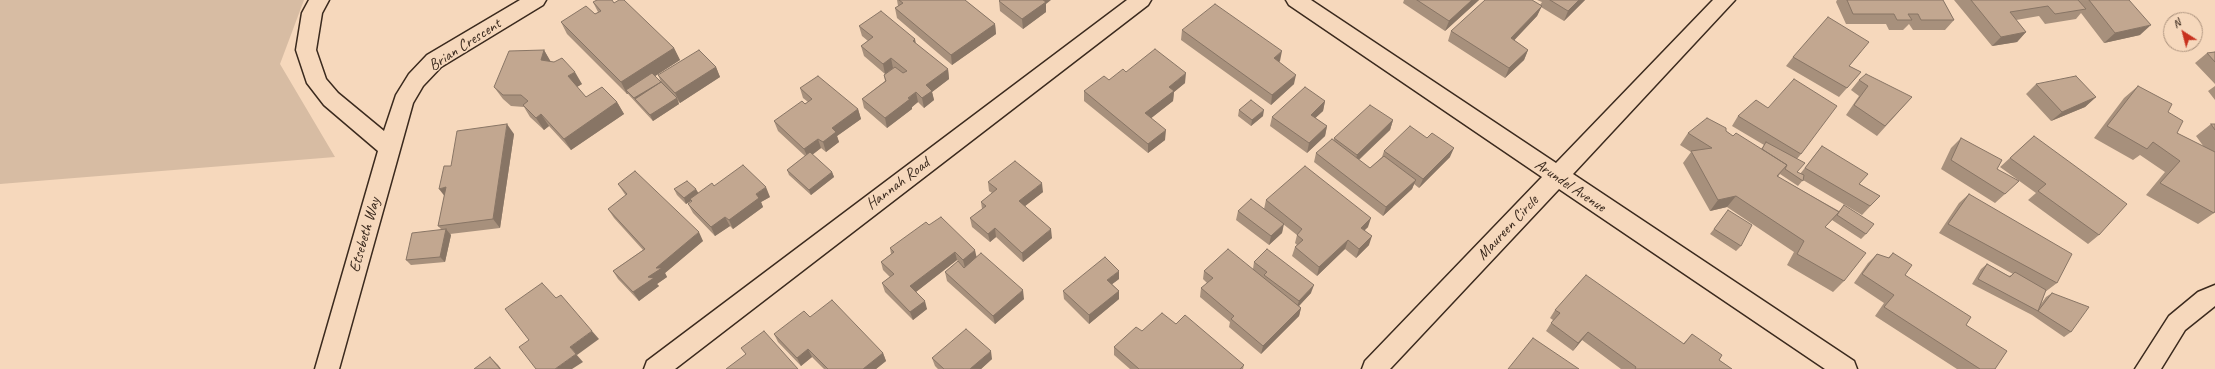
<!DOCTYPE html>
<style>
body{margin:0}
#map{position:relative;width:2215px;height:369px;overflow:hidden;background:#f6d8bc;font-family:Caveat,sans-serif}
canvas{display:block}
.north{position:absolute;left:2163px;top:12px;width:40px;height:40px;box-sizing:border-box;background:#f6d8bc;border:1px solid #ab927d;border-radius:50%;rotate:324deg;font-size:11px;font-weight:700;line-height:16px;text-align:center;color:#3b2a1e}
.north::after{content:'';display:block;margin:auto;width:14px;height:18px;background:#c8321e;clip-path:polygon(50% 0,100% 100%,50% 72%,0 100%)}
</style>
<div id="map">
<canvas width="2215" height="369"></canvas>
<div class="north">N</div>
</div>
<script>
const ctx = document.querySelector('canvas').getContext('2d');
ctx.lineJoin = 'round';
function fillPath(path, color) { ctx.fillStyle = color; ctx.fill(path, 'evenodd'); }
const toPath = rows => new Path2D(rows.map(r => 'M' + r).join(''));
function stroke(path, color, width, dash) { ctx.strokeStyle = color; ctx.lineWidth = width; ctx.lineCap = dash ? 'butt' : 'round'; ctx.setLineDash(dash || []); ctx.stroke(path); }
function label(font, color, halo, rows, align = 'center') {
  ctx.font = font + ' Caveat,sans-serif'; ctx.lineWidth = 3; ctx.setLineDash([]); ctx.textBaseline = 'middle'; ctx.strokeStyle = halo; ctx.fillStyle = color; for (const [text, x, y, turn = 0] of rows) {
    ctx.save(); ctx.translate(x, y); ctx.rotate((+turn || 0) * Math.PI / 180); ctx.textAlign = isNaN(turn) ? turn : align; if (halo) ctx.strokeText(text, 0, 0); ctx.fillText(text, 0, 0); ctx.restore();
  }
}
const green = toPath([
 [0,0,304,0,280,64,335,157,0,184]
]);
const minor = toPath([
 [309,0,329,0,322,13,316,50,326,79,338,93,384,131,396,95,409,74,427,55,520,0,546,0,543,5,441,67,423,86,413,103,339,369,315,369,378,151,324,105,307,83,296,50,302,13,309,0],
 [1127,0,1151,0,1148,5,675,369,644,369,647,361,1127,0],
 [1286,0,1311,0,1556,163,1713,0,1735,0,1573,174,1854,361,1857,369,1825,369,1559,189,1390,369,1362,369,1365,361,1542,177,1289,5,1286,0],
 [2215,285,2215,306,2185,330,2161,369,2135,369,2169,316,2198,292,2215,285]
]);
const wall = toPath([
 [897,0,965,0,995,24,996,34,952,65,897,18,895,8,898,6],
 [1404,0,1479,0,1445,31,1403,3],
 [1537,0,1585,0,1564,21,1541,7,1537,16,1514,40,1528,50,1524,60,1505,78,1448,41,1451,31,1540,5,1542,2],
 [1837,0,1943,0,1954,20,1945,30,1913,30,1909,24,1903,30,1889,30,1886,24,1846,24,1836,2],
 [1954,0,2129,0,2140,35,2104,43,2081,13,2076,19,2045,24,2039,16,2016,20,2026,32,2017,42,1992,46],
 [999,1,1046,4,1046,12,1023,29,1000,11],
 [593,2,614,3,674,48,680,60,655,76,661,82,658,75,716,67,720,77,680,103,678,101,679,104,653,121,628,94,627,94,567,34,561,22,595,14,598,12],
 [859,26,916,44,948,69,949,79,932,92,934,100,924,108,918,102,912,107,912,109,887,128,864,108,862,99,885,81,884,75,885,74,864,56,861,46,868,41,862,36],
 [1182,30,1280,61,1279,62,1294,84,1271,105,1181,40],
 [544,50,550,61,582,84,577,87,586,97,617,102,624,114,571,150,549,126,544,130,530,117,524,107,511,106,503,99,494,87],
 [1861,52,1849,66,1861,72,1839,97,1786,66,1793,57],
 [2215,52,2215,84,2195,63,2207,53],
 [1126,72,1185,83,1174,92,1173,101,1151,118,1165,140,1148,153,1084,101,1084,91],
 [1859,80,1912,97,1877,136,1846,115,1859,96,1851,90],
 [2036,84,2096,97,2085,107,2051,121,2026,94],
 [2138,86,2168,112,2177,133,2204,147,2196,136,2211,124,2215,124,2215,211,2214,213,2198,224,2146,195,2165,172,2140,155,2133,160,2094,138,2124,98],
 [2215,86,2215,100,2208,91],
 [800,88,858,109,861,119,837,136,839,142,826,152,821,148,812,155,832,172,834,177,811,195,789,175,787,170,805,156,778,131,774,121,808,102,803,98],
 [1325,101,1323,111,1315,118,1327,126,1325,136,1307,153,1270,126,1272,117],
 [1768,108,1801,154,1797,159,1797,172,1800,174,1822,146,1860,184,1880,196,1862,215,1803,180,1798,186,1780,174,1778,177,1839,211,1844,205,1866,234,1861,239,1832,220,1825,227,1844,281,1833,292,1787,265,1794,252,1727,207,1710,211,1683,163,1691,152,1680,145,1688,133,1726,131,1733,136,1761,149,1764,145,1732,126,1738,116],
 [1239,110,1263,116,1251,126,1238,116],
 [1393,120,1390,130,1359,160,1370,168,1382,157,1384,151,1450,157,1419,188,1414,184,1412,189,1383,216,1314,162,1316,153,1333,141,1334,138],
 [514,134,500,228,450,234,451,235,445,262,411,265,406,260,442,230,438,226,451,166],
 [2034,136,2099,235,2088,244,2028,200,2036,193,2000,167],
 [1961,138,2005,194,1995,203,1941,169,1951,148],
 [988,182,1043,192,1025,206,1052,238,1023,262,996,237,990,242,972,227,970,218,982,209,981,202,992,193,989,191],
 [618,184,703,241,665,273,667,277,657,284,659,286,639,301,618,279,613,271,643,250,614,218,608,209,626,196],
 [714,186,770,197,761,202,763,207,733,229,730,226,715,236,693,213,688,204,691,202,691,201,686,204,677,195,674,189,698,193],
 [1969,194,2057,283,2045,292,2041,304,2046,297,2052,293,2071,332,2064,337,2032,315,1972,284,1981,269,1987,264,2009,276,2013,274,1939,233,1959,203],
 [1266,200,1368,227,1365,230,1369,245,1356,258,1345,249,1317,276,1292,256,1295,247,1297,245,1295,243,1297,235,1283,224,1282,233,1269,245,1236,220,1238,211,1264,209],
 [1724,216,1741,246,1736,251,1710,234],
 [929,225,977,257,1024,299,995,324,947,281,945,272,962,266,957,260,916,292,927,309,913,320,885,292,882,283,890,277,883,270,881,262,891,254,890,248],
 [1893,253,1905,275,1966,325,1995,369,1957,369,1875,316,1884,303,1854,283,1868,263,1877,254,1888,258],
 [1254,262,1311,293,1299,306,1301,308,1299,316,1261,354,1229,327,1230,322,1200,297,1201,288,1207,283,1203,279,1204,271,1253,269],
 [1119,279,1112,284,1119,291,1119,299,1089,324,1064,299,1063,291],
 [1555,310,1683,344,1692,334,1719,360,1732,369,1621,369,1582,340,1573,351,1546,331,1553,320,1550,318],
 [810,317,883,353,886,361,876,369,824,369,812,357,801,366,778,342,774,334],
 [1176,324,1244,365,1243,369,1130,369,1114,355,1114,347,1142,331],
 [932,358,992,359,981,369,938,369,935,366]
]);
const shadedWall = toPath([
 [1040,0,1051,0,1046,4,1046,12,1023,29,1022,19],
 [1472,0,1479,0,1445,31,1449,21],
 [1579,0,1585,0,1564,21,1568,11],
 [1542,6,1537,16,1507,48,1511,38],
 [995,24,996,34,952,65,951,55],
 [2151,25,2140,35,2104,43,2115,33],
 [2026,32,2017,42,1992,46,2001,37],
 [915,39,917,49,913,41],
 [674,48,680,60,629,93,626,90,628,94,627,94,621,82],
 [544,50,551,62,541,60],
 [1528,50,1524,60,1505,78,1509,68],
 [1282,51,1280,61,1272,68,1274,58],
 [891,58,893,68,885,74,883,64],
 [716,67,720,77,680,103,675,93],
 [948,69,949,79,932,92,934,100,924,108,922,98,926,85],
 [575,72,582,84,575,88,568,76],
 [1186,73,1185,83,1174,92,1173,101,1145,123,1145,113,1169,87],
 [1296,75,1294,84,1271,105,1272,95],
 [661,82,663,87,636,100,634,98],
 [916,92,918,102,912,107,912,109,887,128,885,118],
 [2096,97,2085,107,2051,121,2062,112],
 [677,98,679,104,653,121,650,115],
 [1325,101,1323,111,1309,124,1311,115],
 [617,102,624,114,571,150,564,139],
 [858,109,861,119,837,136,839,142,826,152,823,142,832,128],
 [1264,110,1263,116,1251,126,1252,120],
 [541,114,549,126,544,130,536,118],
 [1393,120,1390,130,1354,164,1357,155],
 [507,124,514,134,500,228,493,219],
 [1327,126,1325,136,1307,153,1309,143],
 [1166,130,1165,140,1148,153,1148,144],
 [818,139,821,148,808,158,804,149],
 [1454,148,1450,157,1419,188,1423,179],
 [832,172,834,177,811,195,809,190],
 [1416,180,1412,189,1383,216,1386,207],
 [1042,183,1043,192,1020,210,1019,201],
 [446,187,446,198,439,189],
 [766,187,770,197,761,202,763,207,733,229,729,220,756,194],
 [696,189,699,194,690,199,691,201,686,204,684,198],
 [1736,196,1727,207,1710,211,1718,200],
 [725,217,730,226,715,236,711,227],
 [1371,218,1368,227,1358,236,1361,228],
 [1284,224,1282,233,1269,245,1271,236],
 [995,228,996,237,990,242,988,234],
 [446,229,451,235,445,262,440,257],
 [1051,229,1052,238,1023,262,1022,253],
 [699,232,703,241,665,273,667,277,657,284,659,286,639,301,633,292,656,268],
 [1372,236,1369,245,1356,258,1359,249],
 [1348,240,1345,249,1317,276,1319,267],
 [975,250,977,259,965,268,963,260],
 [955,252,957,260,912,295,910,286],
 [1119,271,1119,279,1107,288,1107,280],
 [1314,285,1311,293,1296,309,1299,301],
 [1023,290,1024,299,995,324,993,316],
 [1119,291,1119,299,1089,324,1089,315],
 [925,301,927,309,913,320,910,312],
 [1301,308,1299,316,1261,354,1263,346],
 [592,331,599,339,577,355,570,347],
 [1588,332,1582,340,1573,351,1578,343],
 [808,349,812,357,801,366,797,358],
 [991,351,992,359,981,369,970,369],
 [883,353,886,361,876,369,863,369],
 [576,354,583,362,572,369,555,369],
 [490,357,498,365,501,369,500,369]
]);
const building = toPath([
 [597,0,612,0,614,3,619,0,624,0,674,48,621,82,561,22,586,6,595,14,601,11,593,2,597,0],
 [899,0,965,0,995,24,951,55,895,8,903,3,899,0],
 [1000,0,1043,0,1046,2,1022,19,999,1,1000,0],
 [1417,0,1472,0,1449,21,1417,0],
 [1485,0,1532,0,1542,6,1511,38,1528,50,1509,68,1451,31,1485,0],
 [1550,0,1579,0,1568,11,1550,0],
 [1847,0,1943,0,1954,20,1921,20,1918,14,1908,14,1912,20,1897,20,1894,14,1853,14,1847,0],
 [1971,0,2078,0,2086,9,2055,14,2048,6,2010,12,2026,32,2001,37,1971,0],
 [2089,0,2129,0,2151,25,2115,33,2089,0],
 [1215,4,1282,51,1274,58,1296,75,1272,95,1182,30,1215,4],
 [881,11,915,39,913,41,948,69,926,85,932,91,922,98,916,92,908,98,910,99,885,118,862,99,886,81,884,75,895,67,903,73,907,71,891,58,883,64,861,46,873,37,859,26,881,11],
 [1828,17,1869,42,1849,66,1861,72,1847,88,1793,57,1828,17],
 [1155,49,1186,73,1169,87,1174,91,1145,113,1166,130,1148,144,1084,91,1104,76,1109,80,1123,69,1126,72,1155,49],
 [544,50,541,60,554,62,562,58,575,72,568,76,586,97,602,87,617,102,564,139,541,114,536,118,523,105,528,101,521,95,503,95,494,87,509,51,544,50],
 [699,50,716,67,675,93,658,75,699,50],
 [2215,52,2215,62,2207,53,2215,52],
 [652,73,661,82,634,98,626,90,652,73],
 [1866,74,1912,97,1885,126,1854,105,1868,86,1859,80,1866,74],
 [818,76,858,109,832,128,836,132,823,142,818,139,804,149,774,121,802,101,805,104,812,99,800,88,818,76],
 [2076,76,2096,97,2062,112,2036,84,2076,76],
 [1794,79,1837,106,1801,154,1738,116,1756,100,1768,108,1794,79],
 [661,82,677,98,650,115,635,99,661,82],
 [2138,86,2172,104,2168,112,2183,121,2177,133,2215,152,2215,211,2214,213,2160,183,2180,161,2153,142,2147,149,2107,126,2138,86],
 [1305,87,1325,101,1311,115,1327,126,1309,143,1272,117,1305,87],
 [1251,100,1264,110,1252,120,1239,110,1251,100],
 [1370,105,1393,120,1357,155,1334,138,1370,105],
 [1707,118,1726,128,1726,131,1733,136,1736,133,1787,165,1777,176,1839,212,1825,227,1866,253,1844,281,1797,254,1804,241,1736,196,1718,200,1691,151,1712,148,1688,133,1707,118],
 [507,124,493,219,438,226,446,187,439,189,444,166,451,166,457,131,507,124],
 [2211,124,2215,124,2215,130,2211,124],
 [1410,126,1427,138,1432,133,1454,148,1423,179,1384,151,1410,126],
 [2034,136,2127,204,2099,235,2038,191,2046,184,2010,158,2034,136],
 [1961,138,2002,160,1997,169,2019,181,2005,194,1951,160,1961,138],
 [1332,139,1370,168,1384,156,1416,180,1386,207,1316,153,1332,139],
 [1766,142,1805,163,1797,172,1804,175,1803,181,1785,169,1787,165,1762,149,1766,142],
 [1822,146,1868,174,1859,184,1880,196,1870,206,1805,168,1822,146],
 [810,152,832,172,809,190,787,170,810,152],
 [1015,161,1042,183,1019,201,1051,229,1022,253,995,228,988,234,970,218,986,206,981,202,997,189,988,182,1015,161],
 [743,165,766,187,756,194,759,198,729,220,725,217,711,227,688,204,692,201,690,199,712,183,714,186,743,165],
 [1305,166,1371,218,1361,228,1372,236,1359,249,1348,240,1319,267,1295,247,1303,240,1297,235,1302,229,1266,200,1305,166],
 [635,171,699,232,656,268,662,268,648,277,654,278,633,292,613,271,645,249,608,209,627,194,618,184,635,171],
 [687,181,696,189,684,198,674,189,687,181],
 [1969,194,2072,254,2057,283,1948,224,1969,194],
 [1251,199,1284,224,1271,236,1238,211,1251,199],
 [1844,205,1874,224,1866,234,1837,215,1844,205],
 [1728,210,1752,225,1741,246,1714,229,1728,210],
 [941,217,975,250,963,260,955,252,910,286,925,301,910,312,882,283,894,274,881,262,894,252,890,248,926,222,929,225,941,217],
 [446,229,440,257,406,260,412,233,446,229],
 [1228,249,1301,308,1263,346,1231,319,1234,316,1201,288,1213,278,1204,271,1228,249],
 [1267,249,1314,285,1299,301,1264,275,1267,272,1254,262,1267,249],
 [981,253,1023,290,993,316,945,272,958,261,964,268,981,253],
 [1893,253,1912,265,1905,275,1971,317,1966,325,2007,351,1995,369,1980,369,1884,307,1894,295,1862,274,1877,254,1889,258,1893,253],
 [1105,257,1119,271,1107,280,1119,291,1089,315,1063,291,1105,257],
 [1987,264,2010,277,2015,272,2046,290,2038,311,1978,279,1987,264],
 [1586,275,1684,344,1692,334,1722,355,1719,360,1732,369,1635,369,1636,367,1588,332,1578,343,1551,323,1560,313,1555,310,1586,275],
 [542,283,556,298,561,295,592,331,570,347,576,354,555,369,536,369,519,347,529,340,505,309,542,283],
 [2052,293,2089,307,2071,332,2038,311,2052,293],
 [832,300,883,353,863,369,828,369,808,349,797,358,774,334,804,311,810,317,832,300],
 [1162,313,1176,324,1185,315,1244,365,1240,369,1139,369,1114,347,1136,327,1142,331,1162,313],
 [966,329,991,351,970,369,944,369,932,358,966,329],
 [764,331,798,369,726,369,746,354,741,348,764,331],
 [1533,338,1579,369,1508,369,1533,338],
 [490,357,500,369,474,369,490,357]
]);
const streetNames = [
 ["Brian Crescent",465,45,-33],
 ["Hannah Road",898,184,-37],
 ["Arundel Avenue",1570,186,34],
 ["Maureen Circle",1508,228,-47],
 ["Etsebeth Way",365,235,-74]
];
fillPath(green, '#d7bca3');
stroke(minor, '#3b2a1e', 3);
fillPath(minor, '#f6d8bc');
fillPath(wall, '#a7907c');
fillPath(shadedWall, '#887565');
fillPath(building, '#c2a790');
stroke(building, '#887565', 1);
label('16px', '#3b2a1e', '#f6d8bc', streetNames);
</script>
